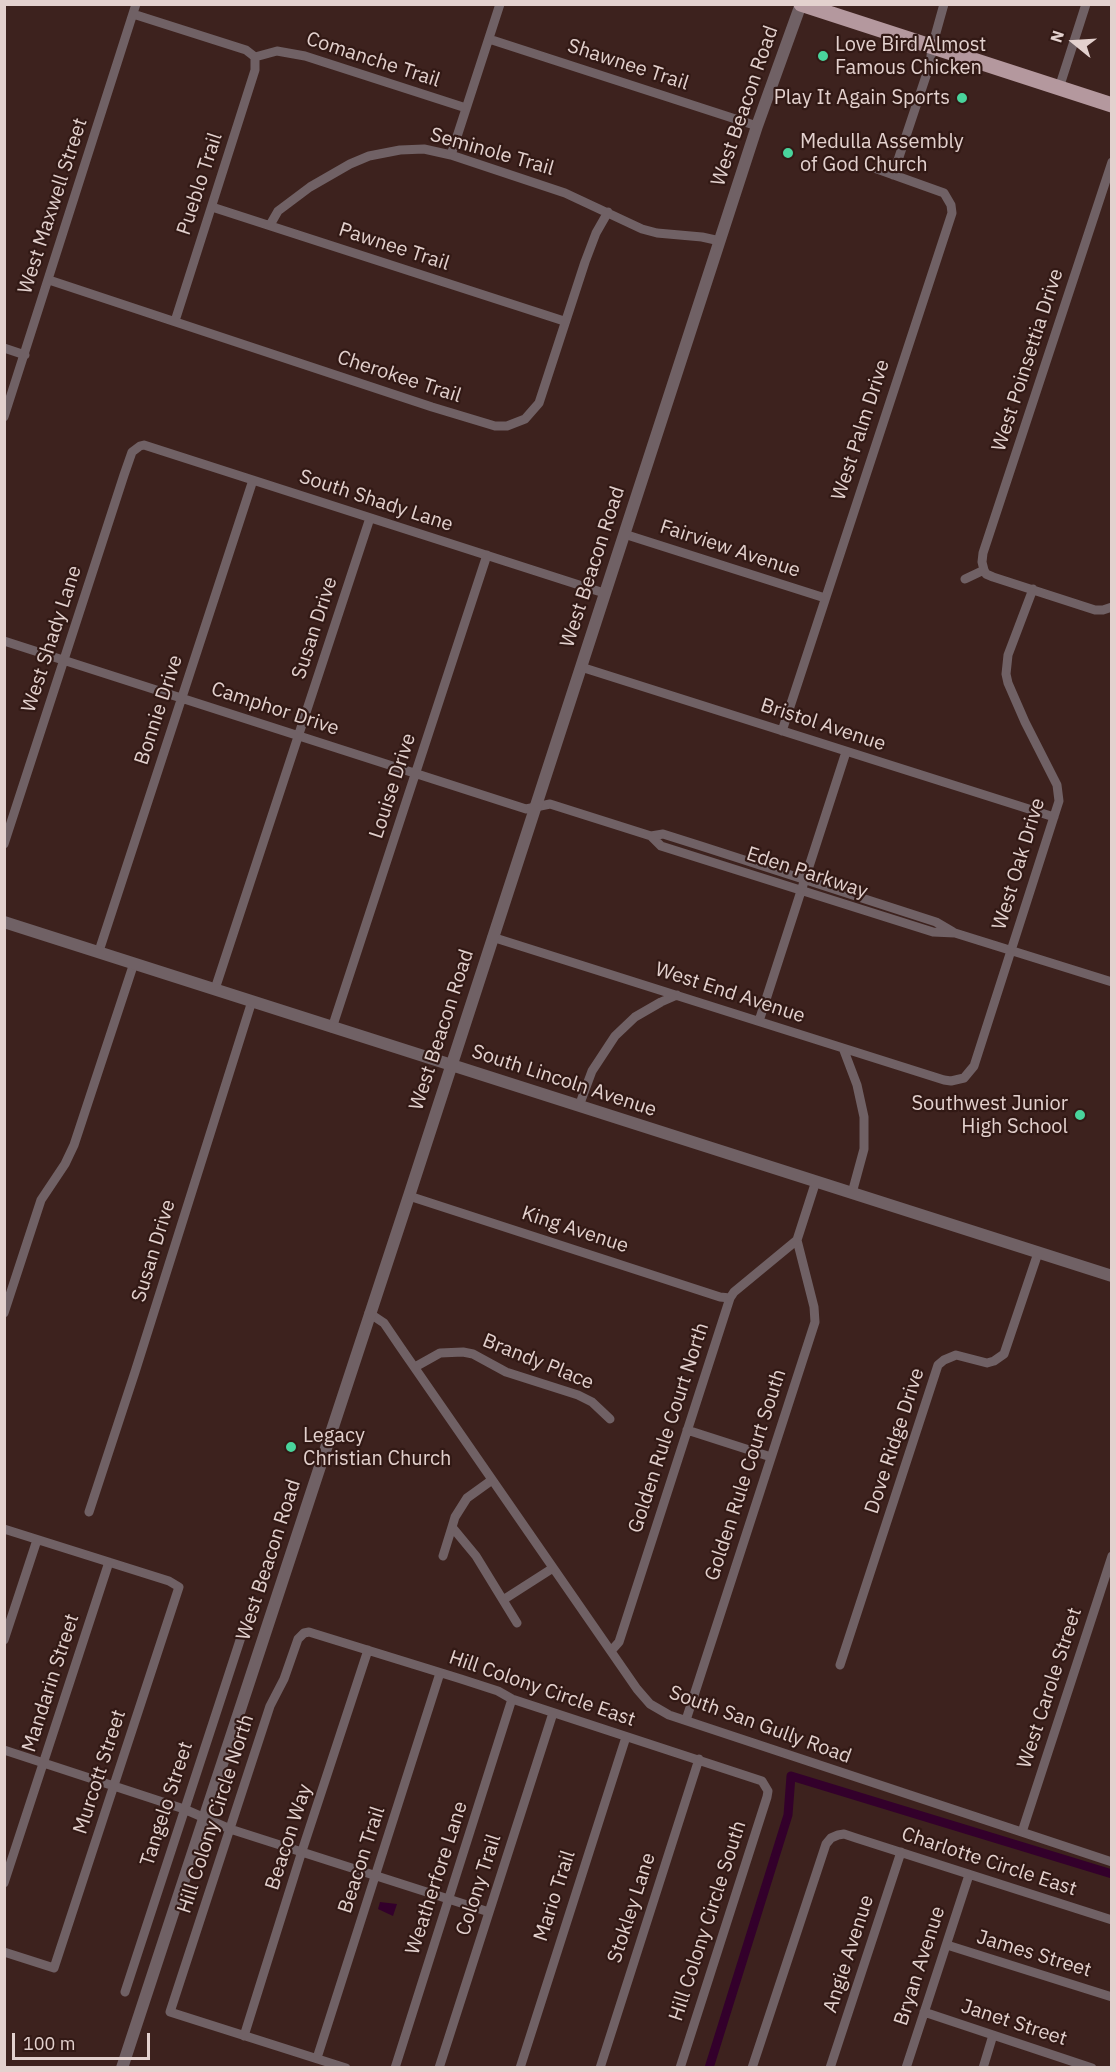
<!DOCTYPE html>
<style>
body{margin:0}
#map{position:relative;width:1116px;height:2072px;overflow:hidden;background:#3d221e;font-family:"IBM Plex Sans",sans-serif}
canvas{display:block}
.frame{position:absolute;inset:0;border:6px solid #e3d1ce;pointer-events:none}
.north{position:absolute;left:1044px;top:12px;width:60px;height:60px;-webkit-text-stroke:4px #321915;paint-order:stroke;rotate:288deg;font-size:16px;font-weight:700;line-height:24px;text-align:center;color:#e3d1ce}
.north::after{content:'';display:block;margin:auto;width:21px;height:27px;background:#e3d1ce;clip-path:polygon(50% 0,100% 100%,50% 72%,0 100%)}
.scale{position:absolute;left:12px;top:2033px;width:138px;height:27px;box-sizing:border-box;border:3px solid #e3d1ce;border-top:0;padding-left:8px;font-size:18px;line-height:21px;white-space:nowrap;color:#e3d1ce;-webkit-text-stroke:4px #321915;paint-order:stroke}
</style>
<div id="map">
<canvas width="1116" height="2072"></canvas>
<div class="frame"></div>
<div class="north">N</div>
<div class="scale">100 m</div>
</div>
<script>
const ctx = document.querySelector('canvas').getContext('2d');
ctx.lineJoin = 'round';
function fillPath(path, color) { ctx.fillStyle = color; ctx.fill(path, 'evenodd'); }
const toPath = rows => new Path2D(rows.map(r => 'M' + r).join(''));
function stroke(path, color, width, dash) { ctx.strokeStyle = color; ctx.lineWidth = width; ctx.lineCap = dash ? 'butt' : 'round'; ctx.setLineDash(dash || []); ctx.stroke(path); }
function label(font, color, halo, rows, align = 'center') {
  ctx.font = font + ' "IBM Plex Sans",sans-serif'; ctx.lineWidth = 4.5; ctx.setLineDash([]); ctx.textBaseline = 'middle'; ctx.strokeStyle = halo; ctx.fillStyle = color; for (const [text, x, y, turn = 0] of rows) {
    ctx.save(); ctx.translate(x, y); ctx.rotate((+turn || 0) * Math.PI / 180); ctx.textAlign = isNaN(turn) ? turn : align; if (halo) ctx.strokeText(text, 0, 0); ctx.fillText(text, 0, 0); ctx.restore();
  }
}
const water = toPath([
 [380,1902,397,1904,393,1916,378,1909]
]);
const canal = toPath([
 [709,2068,788,1815,791,1776,1112,1874]
]);
const minor = toPath([
 [133,14,246,50,255,57],
 [489,39,757,126],
 [255,57,277,51,305,56,466,108],
 [1059,88,1086,4],
 [451,155,500,4],
 [893,175,930,64,932,47,944,4],
 [212,207,564,321],
 [270,225,278,211,310,187,350,164,369,156,400,150,424,149,451,155,565,193,642,229,657,233,702,237,720,241],
 [49,280,432,407,495,426,507,426,525,419,539,403,585,262,596,233,608,212],
 [175,321,255,70,255,57],
 [4,348,25,355],
 [4,417,136,4],
 [624,534,825,598],
 [984,570,982,562,983,553,1112,162],
 [984,570,986,574,993,577,1095,610,1103,610,1112,607],
 [965,579,984,570],
 [4,641,526,809,550,804,651,836,661,846,933,932,955,933,1112,982],
 [581,667,1054,817],
 [782,731,952,213,951,205,944,193,877,169],
 [651,836,663,834,701,846,936,922,953,932],
 [4,844,124,475,132,452,140,446,144,445,604,593],
 [492,937,944,1080,951,1081,964,1078,974,1066,1059,801,1057,785,1025,722,1008,683,1006,674,1008,655,1033,589],
 [99,951,253,480],
 [215,989,370,518],
 [759,1021,846,752],
 [332,1028,487,555],
 [843,1048,857,1085,864,1117,864,1149,852,1193],
 [579,1106,592,1071,615,1036,635,1017,661,1002,677,995],
 [409,1196,720,1297,730,1298],
 [797,1240,816,1181],
 [4,1313,41,1200,65,1164,74,1145,134,963],
 [369,1313,384,1323,401,1348,637,1689,650,1704,669,1715,1112,1862],
 [415,1367,440,1353,463,1352,473,1354,506,1372,578,1395,592,1402,610,1419],
 [687,1430,771,1457],
 [492,1480,467,1498,455,1517,452,1527,476,1556,517,1623],
 [89,1512,135,1372,252,1001],
 [4,1529,169,1581,179,1587,54,1968,4,1952],
 [443,1556,452,1527],
 [503,1600,553,1568],
 [4,1640,37,1540],
 [611,1651,619,1642,730,1298,734,1292,797,1240],
 [840,1665,938,1365,944,1360,956,1355,987,1363,994,1361,1004,1354,1038,1253],
 [686,1720,815,1322,814,1307,797,1240],
 [4,1750,184,1809,230,1829,489,1912],
 [1022,1832,1112,1556],
 [4,1883,109,1562],
 [947,1945,1112,1997],
 [125,1992,244,1628],
 [924,2012,1092,2068],
 [244,2036,302,1851,368,1650],
 [317,2058,440,1673],
 [346,2068,170,2012,270,1706,284,1679,298,1639,304,1633,309,1632,461,1679,498,1691,512,1699,762,1781,768,1791,767,1797,680,2068],
 [395,2068,512,1699],
 [439,2068,553,1713],
 [520,2068,626,1737],
 [600,2068,699,1759],
 [752,2068,826,1844,831,1838,838,1835,844,1834,856,1838,1112,1920],
 [830,2068,901,1852],
 [906,2068,969,1875],
 [983,2068,993,2035]
]);
const tertiary = toPath([
 [4,922,1112,1276],
 [122,2068,409,1196,757,126,801,4]
]);
const primary = toPath([
 [801,4,1112,105]
]);
const markers = [
 [823,56,6,"#49d49c"],
 [962,98,6,"#49d49c"],
 [788,153,6,"#49d49c"],
 [1080,1115,6,"#49d49c"],
 [291,1447,6,"#49d49c"]
];
const poiNames = [
 ["Love Bird Almost",835,45],
 ["Famous Chicken",835,68],
 ["Play It Again Sports",950,98,"right"],
 ["Medulla Assembly",800,142],
 ["of God Church",800,165],
 ["Southwest Junior",1068,1104,"right"],
 ["High School",1068,1127,"right"],
 ["Legacy",303,1436],
 ["Christian Church",303,1459]
];
const streetNames = [
 ["Comanche Trail",373,60,18],
 ["Shawnee Trail",628,65,18],
 ["West Beacon Road",745,106,-71],
 ["Seminole Trail",492,152,16],
 ["Pueblo Trail",200,184,-72],
 ["West Maxwell Street",53,206,-72],
 ["Pawnee Trail",394,247,18],
 ["West Poinsettia Drive",1028,360,-72],
 ["Cherokee Trail",399,377,18],
 ["West Palm Drive",861,430,-72],
 ["South Shady Lane",376,501,18],
 ["Fairview Avenue",730,549,18],
 ["West Beacon Road",593,567,-72],
 ["Susan Drive",315,628,-72],
 ["West Shady Lane",52,639,-72],
 ["Camphor Drive",275,709,18],
 ["Bonnie Drive",159,710,-72],
 ["Bristol Avenue",823,725,18],
 ["Louise Drive",393,786,-72],
 ["West Oak Drive",1019,864,-73],
 ["Eden Parkway",807,873,18],
 ["West End Avenue",730,993,18],
 ["West Beacon Road",442,1030,-72],
 ["South Lincoln Avenue",564,1081,18],
 ["King Avenue",575,1230,18],
 ["Susan Drive",154,1251,-73],
 ["Brandy Place",538,1362,22],
 ["Golden Rule Court North",669,1428,-72],
 ["Dove Ridge Drive",895,1441,-72],
 ["Golden Rule Court South",746,1475,-72],
 ["West Beacon Road",269,1560,-72],
 ["Mandarin Street",51,1683,-72],
 ["West Carole Street",1050,1688,-72],
 ["Hill Colony Circle East",542,1689,19],
 ["South San Gully Road",760,1725,20],
 ["Murcott Street",100,1772,-72],
 ["Tangelo Street",167,1804,-72],
 ["Hill Colony Circle North",216,1814,-72],
 ["Beacon Way",289,1837,-72],
 ["Beacon Trail",362,1860,-72],
 ["Charlotte Circle East",989,1862,18],
 ["Weatherfore Lane",437,1878,-72],
 ["Colony Trail",479,1885,-72],
 ["Mario Trail",555,1896,-72],
 ["Stokley Lane",632,1908,-72],
 ["Hill Colony Circle South",708,1921,-72],
 ["Angie Avenue",849,1954,-72],
 ["James Street",1034,1954,17],
 ["Bryan Avenue",920,1966,-72],
 ["Janet Street",1014,2023,18]
];
fillPath(water, '#33002b');
stroke(canal, '#33002b', 9);
stroke(minor, '#706165', 9);
stroke(tertiary, '#706165', 12);
stroke(primary, '#b4989e', 15);
for (const [x, y, r, color] of markers) { const dot = new Path2D(); dot.arc(x, y, r, 0, 2 * Math.PI); ctx.fillStyle = color; ctx.fill(dot); stroke(dot, '#321915', 2); }
label('20px', '#e3d1ce', '#321915', poiNames, 'left');
label('20px', '#e3d1ce', '#321915', streetNames);
</script>
